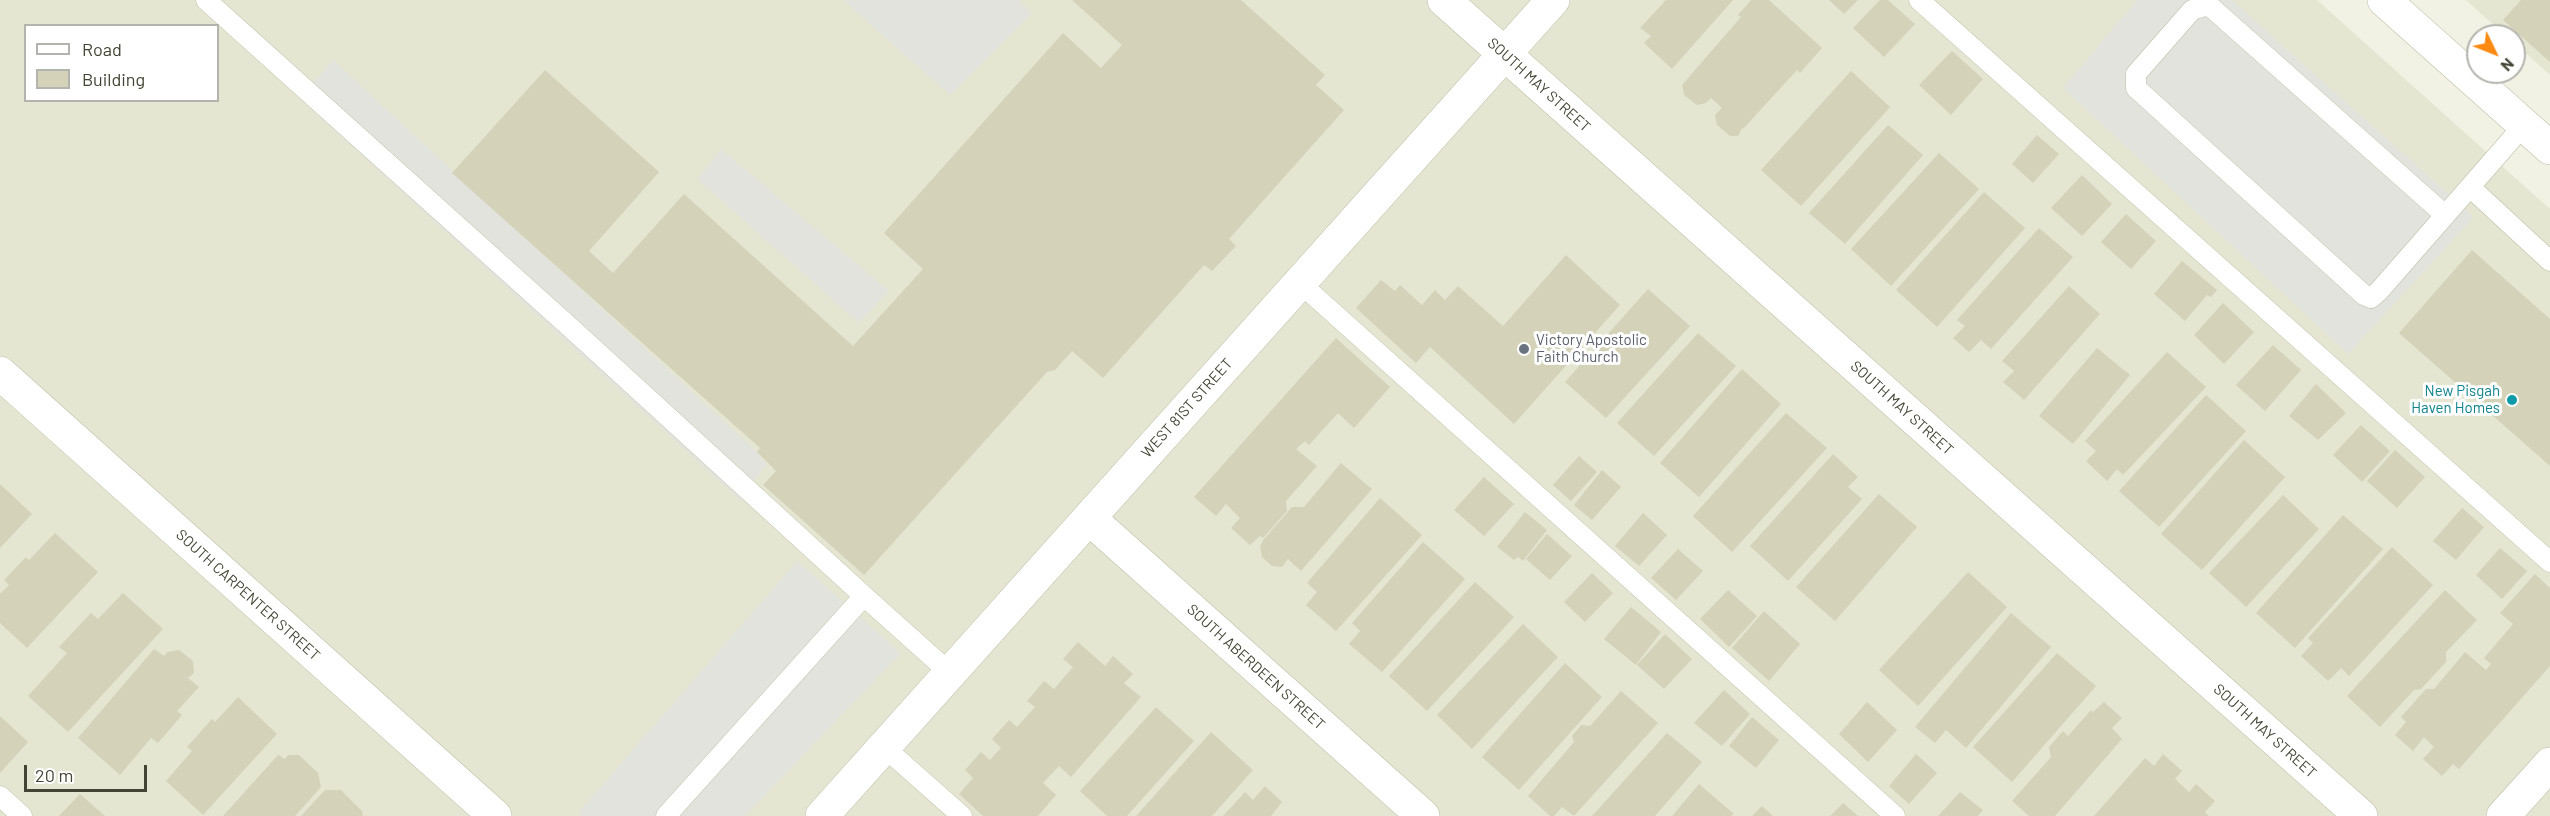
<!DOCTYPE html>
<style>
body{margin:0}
#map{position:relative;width:2550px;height:816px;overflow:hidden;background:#f1f2e4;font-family:Barlow,sans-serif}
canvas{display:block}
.legend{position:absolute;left:24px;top:24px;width:195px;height:78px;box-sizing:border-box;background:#fff;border:2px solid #b4b4ae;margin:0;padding:8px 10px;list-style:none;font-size:18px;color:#444434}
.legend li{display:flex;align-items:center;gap:12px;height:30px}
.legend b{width:30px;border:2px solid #b4b4ae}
.north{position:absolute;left:2466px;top:24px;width:60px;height:60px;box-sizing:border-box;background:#fff;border:2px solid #b4b4ae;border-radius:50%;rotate:133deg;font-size:16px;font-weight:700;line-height:24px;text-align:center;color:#444434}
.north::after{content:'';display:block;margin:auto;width:21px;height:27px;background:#fc8911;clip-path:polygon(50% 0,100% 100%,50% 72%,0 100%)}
.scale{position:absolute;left:24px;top:765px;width:123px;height:27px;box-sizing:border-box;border:3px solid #444434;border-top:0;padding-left:8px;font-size:18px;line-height:21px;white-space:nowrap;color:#444434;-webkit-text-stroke:4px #fff;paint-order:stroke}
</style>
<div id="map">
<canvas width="2550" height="816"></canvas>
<ul class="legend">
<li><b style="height:8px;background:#fff"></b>Road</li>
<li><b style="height:16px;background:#d4d3b9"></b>Building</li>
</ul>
<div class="north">N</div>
<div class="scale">20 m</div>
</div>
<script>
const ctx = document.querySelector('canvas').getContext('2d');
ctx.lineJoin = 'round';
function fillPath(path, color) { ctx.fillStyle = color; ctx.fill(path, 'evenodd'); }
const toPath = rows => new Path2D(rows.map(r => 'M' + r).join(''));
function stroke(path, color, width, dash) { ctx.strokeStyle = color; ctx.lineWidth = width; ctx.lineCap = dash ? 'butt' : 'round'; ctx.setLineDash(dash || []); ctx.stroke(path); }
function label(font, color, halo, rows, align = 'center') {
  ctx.font = font + ' Barlow,sans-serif'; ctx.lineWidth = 6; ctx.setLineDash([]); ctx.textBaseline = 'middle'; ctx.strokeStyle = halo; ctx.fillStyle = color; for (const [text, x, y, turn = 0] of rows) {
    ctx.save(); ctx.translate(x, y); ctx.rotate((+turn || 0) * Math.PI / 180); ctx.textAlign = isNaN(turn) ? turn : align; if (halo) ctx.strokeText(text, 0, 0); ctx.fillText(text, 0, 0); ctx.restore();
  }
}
const residential = toPath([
 [0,0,2317,0,2550,209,2550,816,0,816],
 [26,26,218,26,218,100,26,100],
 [2466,0,2550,0,2550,75,2514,43,2514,36,2506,36]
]);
const parking = toPath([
 [843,0,1018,0,1032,13,950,95],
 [2137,0,2232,0,2474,217,2348,354,2063,88],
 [333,60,757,452,766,464,741,501,299,98],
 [721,149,889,291,859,323,697,179],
 [797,561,901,653,745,816,582,816,578,813]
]);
const building = toPath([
 [1072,0,1241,0,1325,75,1316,85,1344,110,1229,239,1236,246,1212,271,1204,265,1103,378,1072,351,1055,370,1047,372,864,575,763,485,776,471,757,452,760,448,452,173,545,70,659,172,589,251,613,273,684,194,853,346,923,269,884,233,1063,33,1101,68,1122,45],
 [1666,0,1733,0,1672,69,1644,43,1651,36,1640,28],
 [1751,0,1769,0,1822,48,1800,73,1797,70,1743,129,1742,128,1738,136,1730,136,1717,125,1715,115,1722,108,1711,98,1706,103,1697,105,1684,95,1682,85,1741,17,1738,15],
 [1829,0,1858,0,1844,14],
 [1880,0,1888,0,1915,24,1884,57,1853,28],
 [2521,0,2550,0,2550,62,2503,20],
 [1952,51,1983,79,1951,115,1919,85],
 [1851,71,1890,107,1801,206,1761,170],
 [1888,125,1923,155,1845,244,1809,213],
 [2037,135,2059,154,2033,183,2012,164],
 [1939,153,1979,189,1891,286,1851,249],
 [2082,175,2112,204,2082,236,2051,208],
 [1984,192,2025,228,1937,327,1896,290],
 [2126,214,2156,241,2131,269,2101,242],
 [2039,228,2073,257,1991,349,1981,340,1969,352,1953,338,1965,326,1957,320],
 [2472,250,2550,319,2550,466,2399,333],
 [1566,255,1620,305,1514,424,1430,347,1416,363,1356,308,1381,280,1395,291,1400,285,1422,305,1435,290,1445,300,1458,286,1503,326],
 [2182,261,2217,290,2211,297,2207,295,2185,321,2154,294],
 [2069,286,2100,314,2024,400,2003,382,2014,371,2002,361],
 [1648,289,1690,326,1606,418,1565,382],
 [2223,303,2254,332,2224,364,2194,335],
 [1698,333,1736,366,1654,456,1617,423],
 [1336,338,1390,387,1354,428,1338,413,1309,445,1305,441,1296,449,1317,466,1286,501,1287,511,1263,538,1260,536,1250,545,1231,528,1240,518,1226,504,1216,516,1194,497],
 [2273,345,2301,370,2265,411,2236,385],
 [2097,348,2130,375,2073,444,2039,416],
 [2167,352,2206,387,2123,475,2117,469,2107,481,2086,461,2096,451,2085,441],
 [1742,369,1781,404,1699,497,1660,463],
 [2316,384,2346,413,2318,440,2289,416],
 [2206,395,2246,431,2159,527,2119,491],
 [1786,413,1827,448,1732,552,1693,516],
 [2361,425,2390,451,2362,482,2333,455],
 [2244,440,2285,477,2202,570,2161,534],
 [2395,450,2425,477,2397,508,2367,481],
 [1833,454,1858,477,1848,487,1862,499,1788,581,1750,546],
 [1579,456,1597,472,1571,501,1553,485],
 [1341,463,1372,489,1301,571,1288,559,1282,567,1272,566,1262,557,1260,546,1264,539,1292,507,1304,507],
 [1602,470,1621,487,1592,520,1574,505],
 [1484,477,1514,504,1484,536,1454,510],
 [0,484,32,514,0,548],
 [1879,494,1917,527,1835,621,1796,587],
 [2283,495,2319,529,2246,607,2209,573],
 [1380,498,1422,535,1336,631,1306,605,1317,592,1307,583],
 [2462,508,2484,527,2456,560,2433,541],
 [1525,512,1547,530,1523,561,1518,557,1514,560,1497,547],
 [1643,513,1667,535,1639,566,1615,546],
 [2343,515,2383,549,2295,648,2256,613],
 [55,533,98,572,27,648,0,623,0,594,9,585,4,580,26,557,29,560],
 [1547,534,1572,556,1550,580,1526,559],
 [1423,542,1465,579,1382,672,1349,644,1360,631,1352,623],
 [2392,547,2433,585,2349,676,2341,668,2328,681,2301,656,2313,643,2308,638],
 [2500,548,2527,571,2502,599,2476,575],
 [1678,549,1703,571,1676,600,1651,578],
 [1968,572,2007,607,1918,706,1879,670],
 [1592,573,1613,593,1585,622,1564,602],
 [2535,574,2550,588,2550,666,2459,769,2453,764,2442,776,2423,759,2434,747,2424,737,2413,751,2395,735,2406,722,2401,717,2426,689,2434,689,2465,652,2486,670,2491,664,2484,658,2513,624,2500,613],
 [1475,582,1514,617,1427,711,1389,676],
 [1728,590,1757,616,1729,647,1700,619],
 [2445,590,2477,620,2446,652,2446,662,2421,689,2414,690,2380,727,2347,696],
 [123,593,163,629,68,732,28,696,67,653,59,647,91,613,98,619],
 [1631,607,1661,632,1636,665,1604,639],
 [1764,611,1800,644,1769,681,1732,648],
 [2011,613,2051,647,1966,748,1946,730,1935,743,1915,727],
 [1523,624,1558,657,1472,749,1437,715],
 [1665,634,1692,659,1664,689,1637,665],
 [1078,642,1105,666,1113,656,1133,674,1124,683,1141,697,1071,777,1059,766,1043,783,1056,795,1038,816,983,816,959,794,973,778,965,770,981,752,990,760,1001,748,992,739,1009,720,1017,727,1035,707,1027,701,1044,681,1054,689,1073,667,1063,659],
 [154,649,164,656,167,652,179,650,193,661,194,673,188,678,199,687,177,711,182,715,158,743,151,738,120,775,78,738],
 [2057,653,2096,686,2012,782,1973,747],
 [1565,663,1602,697,1519,790,1482,757],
 [1724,690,1750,714,1722,746,1694,723],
 [1621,691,1658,723,1574,816,1562,807,1554,816,1550,816,1528,796,1574,742,1572,736,1581,725,1590,726],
 [238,697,277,734,203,815,166,781,192,751,187,747,212,719,215,722],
 [1867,702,1897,730,1868,762,1839,734],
 [2104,702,2122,718,2112,728,2122,739,2055,816,2029,816,2012,801,2051,757,2049,747,2063,731,2068,736,2091,710,2093,712],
 [1156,707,1194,741,1127,816,1107,816,1080,791],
 [0,716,28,742,0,773],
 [1752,717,1779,740,1756,768,1729,746],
 [1211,732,1253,770,1212,816,1136,816],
 [1667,733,1702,762,1655,816,1592,816],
 [1916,754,1937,773,1909,804,1889,786],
 [2163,754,2182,771,2175,779,2189,792,2196,784,2215,801,2205,812,2209,816,2094,816,2145,758,2154,766],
 [278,755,285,759,288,755,299,755,318,773,321,787,295,816,223,816],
 [1699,784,1734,814,1731,816,1672,816],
 [1265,786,1282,802,1271,816,1223,816,1245,792,1253,800],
 [325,790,341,790,362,811,363,816,301,816],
 [1960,792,1983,810,1978,816,1938,816],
 [80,794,105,816,59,816],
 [1843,803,1858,816,1830,816],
 [1762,806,1773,816,1752,816]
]);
const service = toPath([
 [206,0,572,329,864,596],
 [1919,0,2550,562],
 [2470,187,2550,261],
 [2445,215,2212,8,2205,6,2192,10,2136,74,2136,88,2364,295,2371,298,2379,291,2524,125],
 [1300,283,1895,816],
 [884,747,962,816],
 [0,796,22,816],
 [666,816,864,596,950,673]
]);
const minor = toPath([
 [1444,0,2361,816],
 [0,373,495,816],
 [1089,518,1423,816],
 [822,816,1553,0],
 [2503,816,2550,764]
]);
const tertiary = toPath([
 [2384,0,2550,148]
]);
const markers = [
 [1524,349,6,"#6b7280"],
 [2512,400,6,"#0f9aa8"]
];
const streetNames = [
 ["SOUTH MAY STREET",1539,85,42],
 ["WEST 81ST STREET",1187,408,-48],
 ["SOUTH MAY STREET",1902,408,42],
 ["SOUTH CARPENTER STREET",248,595,42],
 ["SOUTH ABERDEEN STREET",1256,667,42],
 ["SOUTH MAY STREET",2265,731,42]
];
const worshipNames = [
 ["Victory Apostolic",1536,340],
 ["Faith Church",1536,357]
];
const cultureNames = [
 ["New Pisgah",2500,391],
 ["Haven Homes",2500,408]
];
fillPath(residential, '#e5e6d2');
fillPath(parking, '#e3e3dd');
fillPath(building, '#d4d3b9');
stroke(service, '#bdbea7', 21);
stroke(minor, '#bdbea7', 34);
stroke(tertiary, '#bdbea7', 34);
stroke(service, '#fff', 20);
stroke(minor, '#fff', 33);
stroke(tertiary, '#fff', 33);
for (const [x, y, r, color] of markers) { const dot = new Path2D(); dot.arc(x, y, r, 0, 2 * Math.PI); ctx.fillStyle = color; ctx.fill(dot); stroke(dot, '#fff', 2); }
label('15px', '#444434', '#fff', streetNames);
label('15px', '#5b616d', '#fff', worshipNames, 'left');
label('15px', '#0d838f', '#fff', cultureNames, 'right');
</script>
